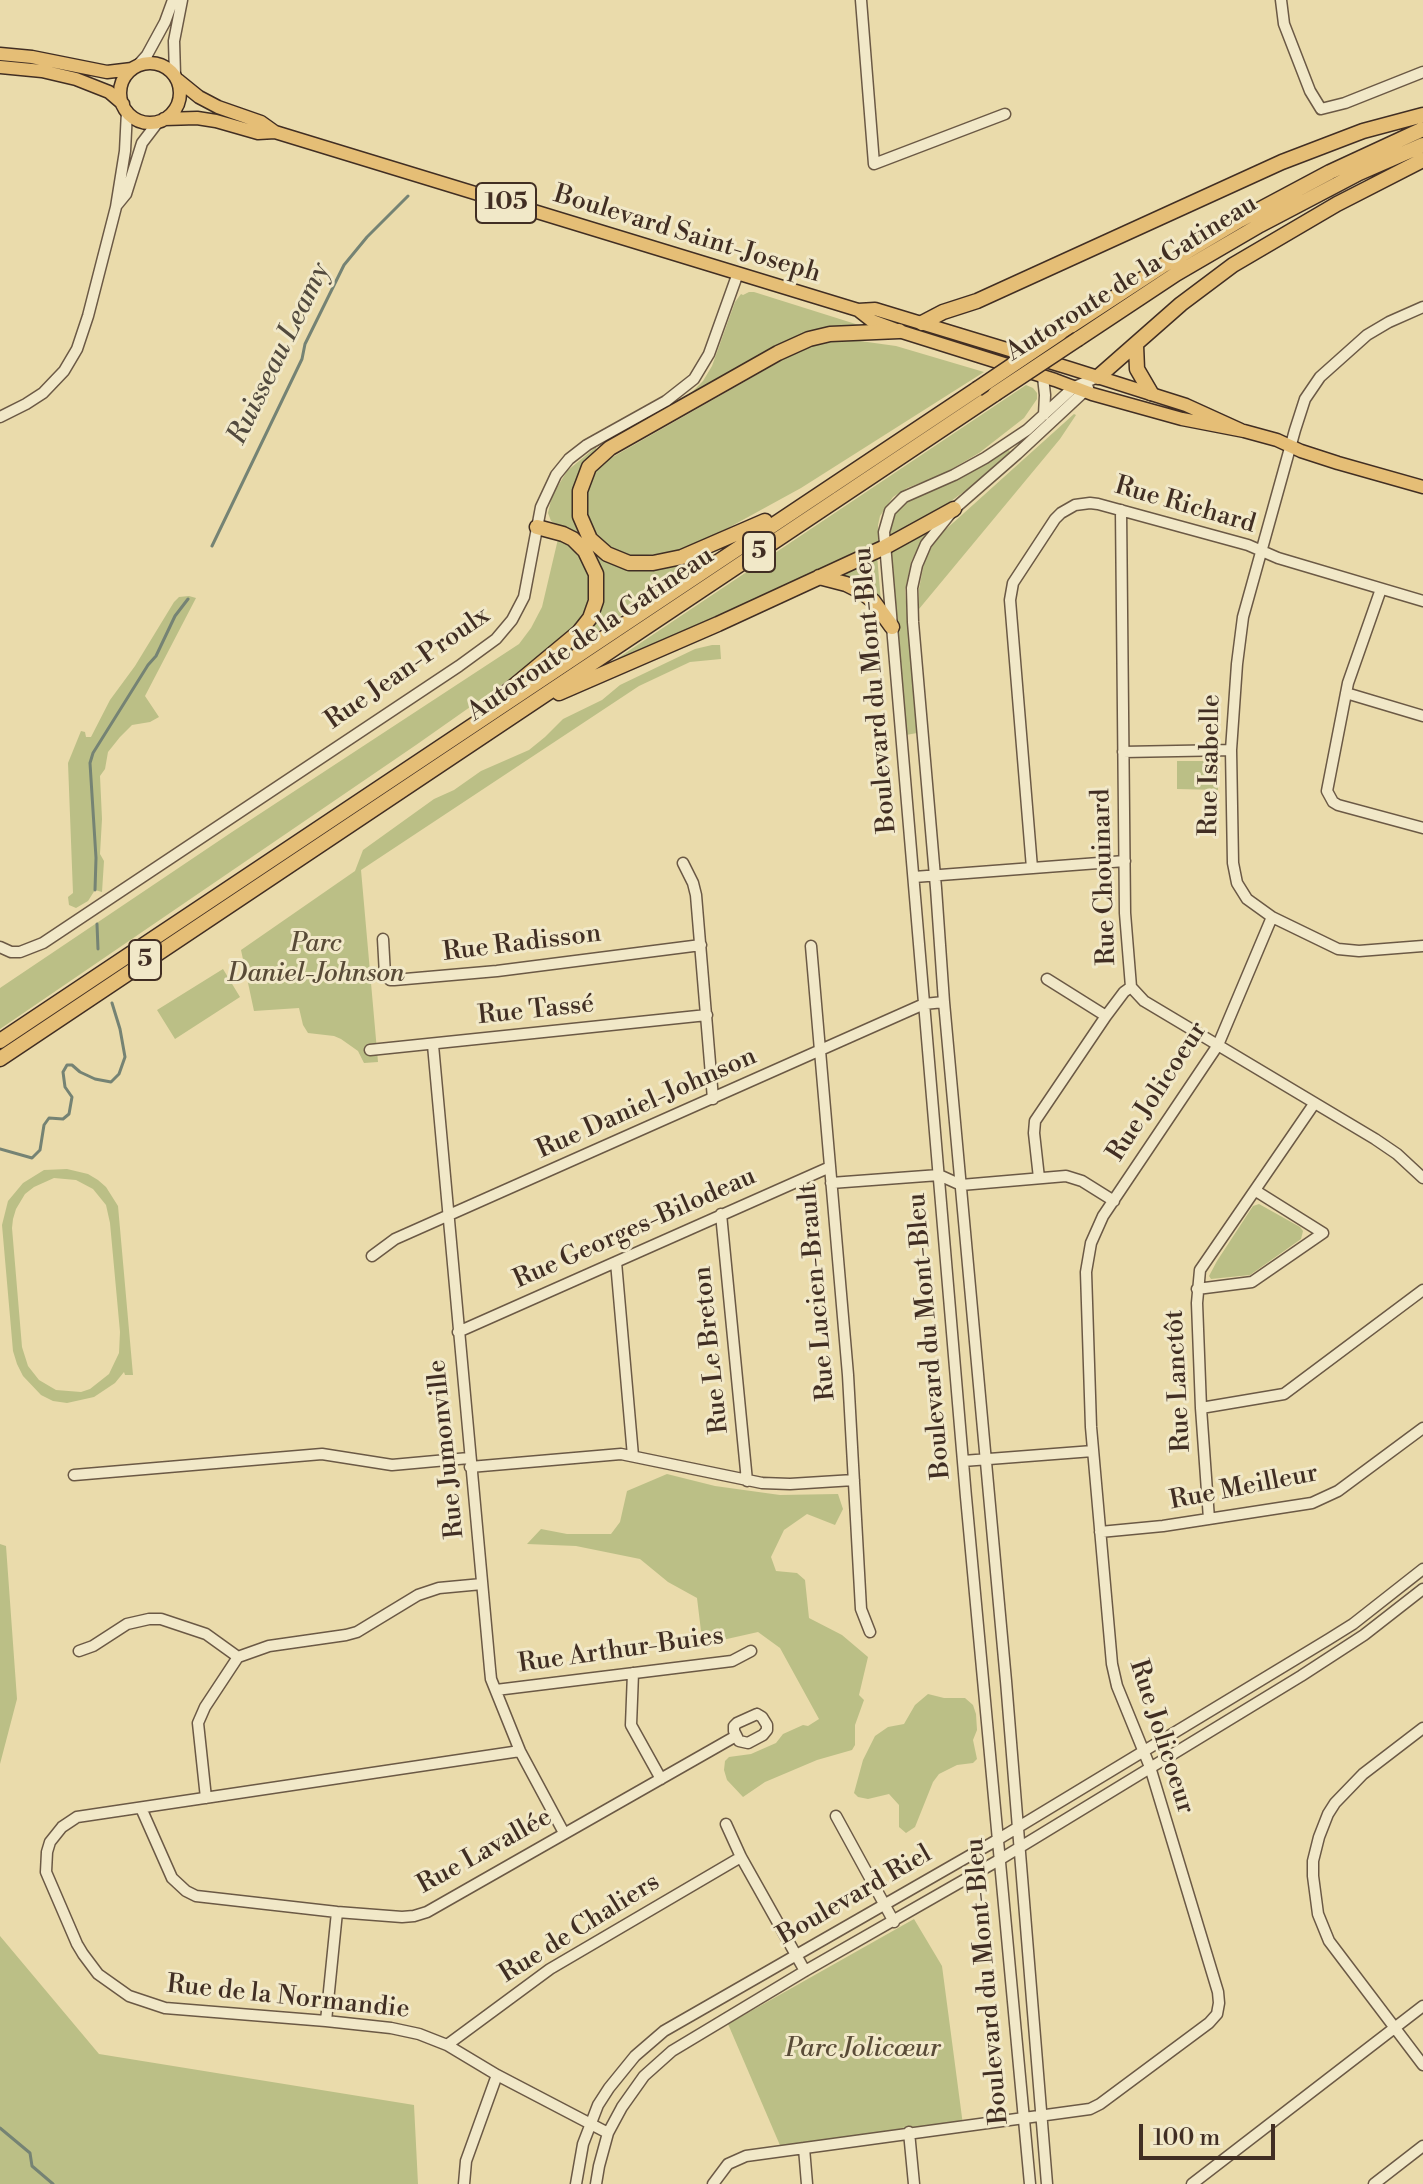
<!DOCTYPE html>
<meta charset="utf-8">
<style>
body{margin:0}
#map{position:relative;width:1423px;height:2184px;overflow:hidden;background:#eadbab;font-family:"Libre Bodoni",serif}
canvas{display:block}
.scale{position:absolute;left:1139px;top:2124px;width:136px;height:36px;box-sizing:border-box;border:4px solid #412e23;border-top:0;padding-left:10px;font-size:24px;line-height:28px;white-space:nowrap;color:#412e23;-webkit-text-stroke:6px #f1e8c8;paint-order:stroke}
</style>
<div id="map">
<canvas width="1423" height="2184"></canvas>
<div class="scale">100 m</div>
</div>
<script>
const ctx = document.querySelector('canvas').getContext('2d');
ctx.lineJoin = 'round';
function fillPath(path, color) { ctx.fillStyle = color; ctx.fill(path, 'evenodd'); }
const toPath = rows => new Path2D(rows.map(r => 'M' + r).join(''));
function stroke(path, color, width, dash) { ctx.strokeStyle = color; ctx.lineWidth = width; ctx.lineCap = dash ? 'butt' : 'round'; ctx.setLineDash(dash || []); ctx.stroke(path); }
function label(font, color, halo, rows, align = 'center') {
  ctx.font = font + ' "Libre Bodoni",serif'; ctx.lineWidth = 6; ctx.setLineDash([]); ctx.textBaseline = 'middle'; ctx.strokeStyle = halo; ctx.fillStyle = color; for (const [text, x, y, turn = 0] of rows) {
    ctx.save(); ctx.translate(x, y); ctx.rotate((+turn || 0) * Math.PI / 180); ctx.textAlign = isNaN(turn) ? turn : align; if (halo) ctx.strokeText(text, 0, 0); ctx.fillText(text, 0, 0); ctx.restore();
  }
}
const green = toPath([
 [749,292,754,292,862,326,844,328,688,396,703,381,712,366,735,302,741,294,743,295],
 [859,339,860,341,896,346,984,372,801,488,728,528,690,546,665,554,628,556,612,550,599,539,590,524,585,508,587,490,593,475,604,462,793,354,821,343],
 [1026,385,1033,388,1037,393,1037,399,1024,418,979,453,943,474,907,488,893,497,880,516,878,525,878,544,621,662,618,658],
 [1074,414,1076,415,1060,439,919,609,919,589,924,563,931,548,944,531],
 [596,447,597,451,584,466,578,475,573,493,573,513,576,524,585,542,599,556,693,559,696,564,595,633,591,627,602,600,571,533,551,521,548,513,552,496,567,471],
 [1008,448,1010,452,969,488,926,519,889,539,888,528,892,517,904,501],
 [924,530,927,534,919,546,911,562,905,590,917,733,906,735,890,550],
 [558,539,567,544,580,558,589,578,590,591,584,614,578,623,562,638,517,674,416,745,0,1029,0,988,232,832,519,644,531,628,542,607],
 [877,555,881,602,836,574],
 [189,596,196,598,145,696,159,717,150,722,132,725,120,737,108,752,105,769,100,776,102,819,100,854,104,861,102,892,95,890,88,901,76,908,69,905,68,897,73,893,68,763,81,731,85,732,86,737,91,737,110,700,135,666,174,602,179,597],
 [712,645,720,645,721,659,690,662,639,686,361,870,378,1062,364,1063,358,1051,341,1039,334,1036,308,1033,303,1025,299,1008,254,1011,241,950,355,871,363,850,434,799,454,790,481,771,529,750,545,737,563,719,602,700,620,685,695,649],
 [1177,761,1218,761,1218,790,1177,789],
 [223,969,240,997,175,1039,157,1010],
 [67,1169,88,1174,98,1180,106,1187,118,1206,133,1375,125,1375,124,1372,115,1383,94,1397,67,1403,53,1401,41,1395,23,1376,17,1364,13,1351,2,1225,8,1201,23,1183,44,1170],
 [54,1178,76,1180,93,1189,106,1205,110,1223,120,1332,119,1353,109,1374,90,1389,81,1392,56,1390,39,1380,28,1366,22,1347,12,1228,13,1219,16,1209,25,1194,34,1187],
 [1259,1204,1300,1227,1303,1231,1301,1239,1250,1275,1211,1279,1209,1276,1217,1261,1253,1206],
 [667,1474,715,1486,780,1495,838,1494,843,1509,835,1525,807,1514,784,1530,771,1557,776,1571,797,1573,805,1580,809,1618,842,1635,868,1657,859,1695,864,1700,855,1725,855,1745,852,1750,817,1760,765,1782,743,1797,727,1780,724,1770,725,1761,729,1757,751,1754,776,1743,783,1734,803,1725,808,1726,819,1719,780,1648,758,1632,718,1641,701,1631,697,1598,668,1582,640,1559,576,1546,527,1544,541,1529,567,1534,611,1534,620,1522,627,1491],
 [0,1544,6,1546,17,1699,0,1764],
 [928,1694,944,1698,965,1698,973,1705,976,1714,977,1730,973,1740,977,1759,973,1763,957,1765,939,1774,933,1782,915,1827,906,1833,899,1827,899,1805,889,1794,868,1799,858,1797,854,1793,863,1760,875,1736,888,1727,904,1724,915,1705],
 [914,1919,942,1966,963,2125,782,2150,728,2024],
 [0,1936,99,2054,414,2105,418,2184,0,2184]
]);
const stream = toPath([
 [212,546,302,359,305,344,344,265,367,237,408,196],
 [95,890,96,858,90,763,93,753,148,665,156,656,175,616,188,599],
 [97,924,98,949],
 [0,1149,32,1158,40,1150,44,1125,49,1118,63,1119,69,1114,72,1097,65,1087,63,1072,67,1065,72,1065,80,1072,95,1079,111,1082,119,1074,125,1057,120,1029,112,1003],
 [0,2128,30,2153,32,2166,53,2184]
]);
const minor = toPath([
 [861,0,874,164,1005,114],
 [1281,0,1284,24,1310,91,1321,109,1345,103,1423,72],
 [139,64,147,55,165,22,173,0],
 [175,75,174,41,182,0],
 [117,205,126,194,142,143,158,122],
 [1423,307,1389,322,1367,335,1320,377,1305,399,1295,430,1243,617,1237,664,1231,750,1233,863,1237,883,1247,899,1272,917,1338,949,1359,951,1423,946],
 [1043,377,1045,395,1044,415],
 [0,417,26,404,43,393,64,371,77,349,88,316,116,207,125,151,127,111],
 [1121,510,1125,913,1131,987,1144,1001,1375,1139,1397,1154,1423,1178],
 [1381,589,1348,683,1327,791,1333,802,1338,805,1423,828],
 [1346,693,1423,716],
 [1123,752,1231,750],
 [683,863,693,883,696,895,713,1099],
 [1032,868,1010,600,1013,583,1055,519,1061,513,1075,505,1090,503,1098,504,1248,545,1278,558,1423,601],
 [914,877,1125,861],
 [383,939,385,975,390,980,394,980,497,971,701,945],
 [811,946,848,1375,861,1609,870,1632],
 [0,947,11,952,20,952,43,943,459,666,496,639,512,620,524,597,541,507,556,475,569,459,587,445,666,401,694,379,709,354,738,273],
 [1047,979,1106,1016],
 [433,1045,490,1669,491,1679,520,1751,564,1833],
 [370,1050,707,1015],
 [1039,1178,1034,1133,1035,1121,1106,1016,1124,992,1131,987],
 [831,1183,939,1175,961,1185,1066,1176,1082,1181,1114,1201],
 [721,1214,747,1481],
 [372,1256,395,1239,924,1004,944,1002],
 [616,1262,633,1456],
 [1197,1289,1252,1282,1323,1233,1256,1191],
 [458,1332,830,1167],
 [1201,1408,1284,1394,1423,1290],
 [963,1461,1093,1451],
 [470,1467,621,1454,762,1483,790,1484,854,1480],
 [74,1475,322,1454,392,1465,469,1458],
 [1209,1519,1201,1408,1197,1303,1200,1270,1314,1104],
 [1100,1532,1163,1526,1312,1503,1338,1491,1423,1428],
 [79,1651,93,1646,127,1624,149,1619,161,1619,206,1634,238,1657],
 [633,1673,631,1725,661,1779],
 [496,1690,732,1661,751,1651],
 [757,1714,762,1717,767,1725,767,1730,763,1735,748,1743,739,1741,734,1731,734,1726,737,1723,757,1714],
 [1423,1728,1363,1774,1335,1803,1328,1814,1319,1837,1313,1861,1313,1876,1318,1914,1329,1941,1423,2065],
 [520,1751,77,1817,62,1827,50,1842,47,1852,46,1872,77,1944,83,1954,98,1974,129,1996,165,2008,326,2021,391,2028,419,2034,447,2045,497,2075,608,2133],
 [206,1798,198,1723,205,1707,238,1657,269,1646,346,1635,357,1632,418,1595,439,1588,482,1584],
 [141,1808,172,1878,186,1891,196,1896,337,1912,402,1917,414,1916,427,1912,736,1736],
 [836,1816,894,1922],
 [726,1824,741,1857,805,1971],
 [326,2021,337,1912],
 [447,2045,550,1969,741,1857],
 [909,2132,914,2184],
 [804,2148,807,2184],
 [464,2184,466,2161,497,2075],
 [576,2184,583,2144,598,2105,609,2088,635,2056,664,2031,997,1840,1329,1639,1353,1624,1423,1569],
 [596,2184,599,2166,608,2133,622,2107,644,2076,672,2051,805,1971,999,1860,1301,1676,1364,1635,1423,1589],
 [713,2184,728,2164,746,2156,1090,2109,1100,2104,1209,2023,1217,2014,1219,2003,1218,1992,1150,1767,1117,1686,1112,1664,1091,1427,1086,1272,1091,1243,1103,1216,1218,1045,1272,917],
 [1030,2184,966,1497,884,532,890,511,904,497,954,475,985,458,1027,430,1074,387,1098,377],
 [1047,2184,1006,1681,944,1002,936,888,913,622,912,588,917,565,926,544,954,509,1017,454,1088,388],
 [1192,2184,1423,2006],
 [1374,2184,1423,2146]
]);
const major = toPath([
 [0,54,32,57,107,72,132,69],
 '120 93a30 30 0 1 1 60 0a30 30 0 1 1-60 0Z',
 [0,67,42,71,76,79,109,92,123,104],
 [178,80,199,97,218,107,261,122,275,132],
 [164,119,197,118,216,121,258,133,275,132,858,310,875,309,1069,368,1186,405,1241,430],
 [858,310,872,321,899,331,1055,380,1092,394,1182,419,1244,431,1277,440,1301,451,1338,463,1423,487]
]);
const highway = toPath([
 [922,323,943,312,977,301,1282,162,1363,131,1423,115],
 [1060,333,1164,265,1240,220,1330,172,1423,129],
 [1078,339,1176,274,1260,225,1359,173,1423,145],
 [1136,345,1137,369,1151,393],
 [1098,377,1181,304,1233,265,1337,204,1423,160],
 [765,521,682,557,653,563,629,563,607,554,590,539,580,516,580,491,589,467,610,448,778,353,809,339,830,334,899,331],
 [819,577,846,584,862,592,873,601,892,627],
 [559,693,718,624,885,547,954,509],
 [502,696,579,632,590,618,596,601,596,574,585,551,573,539,563,534,537,527],
 [0,1041,977,389],
 [0,1059,995,394]
]);
const highwayBridge = toPath([
 [977,389,1060,333],
 [995,394,1078,339]
]);
const shields = [
 [506,203,60],
 [759,552,32],
 [145,960,32]
];
const shieldNames = [
 ["105",506,203],
 ["5",759,552],
 ["5",145,960]
];
const streetNames = [
 ["Boulevard Saint-Joseph",687,235,17],
 ["Autoroute de la Gatineau",1132,279,-32],
 ["Rue Richard",1185,506,16],
 ["Autoroute de la Gatineau",591,635,-34],
 ["Rue Jean-Proulx",408,669,-35],
 ["Boulevard du Mont-Bleu",876,690,-95],
 ["Rue Isabelle",1211,765,-89],
 ["Rue Chouinard",1105,877,-92],
 ["Rue Radisson",522,944,-7],
 ["Rue Tassé",536,1011,-6],
 ["Rue Jolicoeur",1158,1092,-57],
 ["Rue Daniel-Johnson",647,1104,-24],
 ["Rue Georges-Bilodeau",635,1229,-24],
 ["Rue Lucien-Brault",818,1292,-95],
 ["Boulevard du Mont-Bleu",930,1336,-95],
 ["Rue Le Breton",712,1350,-96],
 ["Rue Lanctôt",1179,1381,-93],
 ["Rue Jumonville",447,1449,-96],
 ["Rue Meilleur",1244,1488,-11],
 ["Rue Arthur-Buies",621,1651,-8],
 ["Rue Jolicoeur",1161,1737,72],
 ["Rue Lavallée",485,1852,-29],
 ["Boulevard Riel",855,1896,-30],
 ["Rue de Chaliers",580,1929,-32],
 ["Boulevard du Mont-Bleu",988,1981,-95],
 ["Rue de la Normandie",288,1998,6]
];
const parkNames = [
 ["Parc",316,945],
 ["Daniel-Johnson",316,975],
 ["Parc Jolicœur",863,2050]
];
const waterNames = [
 ["Ruisseau Leamy",280,354,-64]
];
fillPath(green, '#bbbf86');
stroke(stream, '#758374', 3);
stroke(minor, '#6b5945', 13);
stroke(major, '#412e23', 15);
stroke(highway, '#412e23', 17);
stroke(minor, '#f1e8c8', 10);
stroke(major, '#e5be76', 12);
stroke(highway, '#e5be76', 14);
stroke(highwayBridge, '#412e23', 17, []);
stroke(highwayBridge, '#e5be76', 14);
for (const [x, y, w] of shields) { const box = new Path2D(); box.roundRect(x - w / 2, y - 20, w, 40, 6); ctx.fillStyle = '#f1e8c8'; ctx.fill(box); stroke(box, '#412e23', 2); }
label('bold 24px', '#412e23', null, shieldNames);
label('26px', '#412e23', '#f1e8c8', streetNames);
label('italic 26px', '#594b37', '#f1e8c8', parkNames);
label('italic 28px', '#524a3e', '#f1e8c8', waterNames);
</script>
